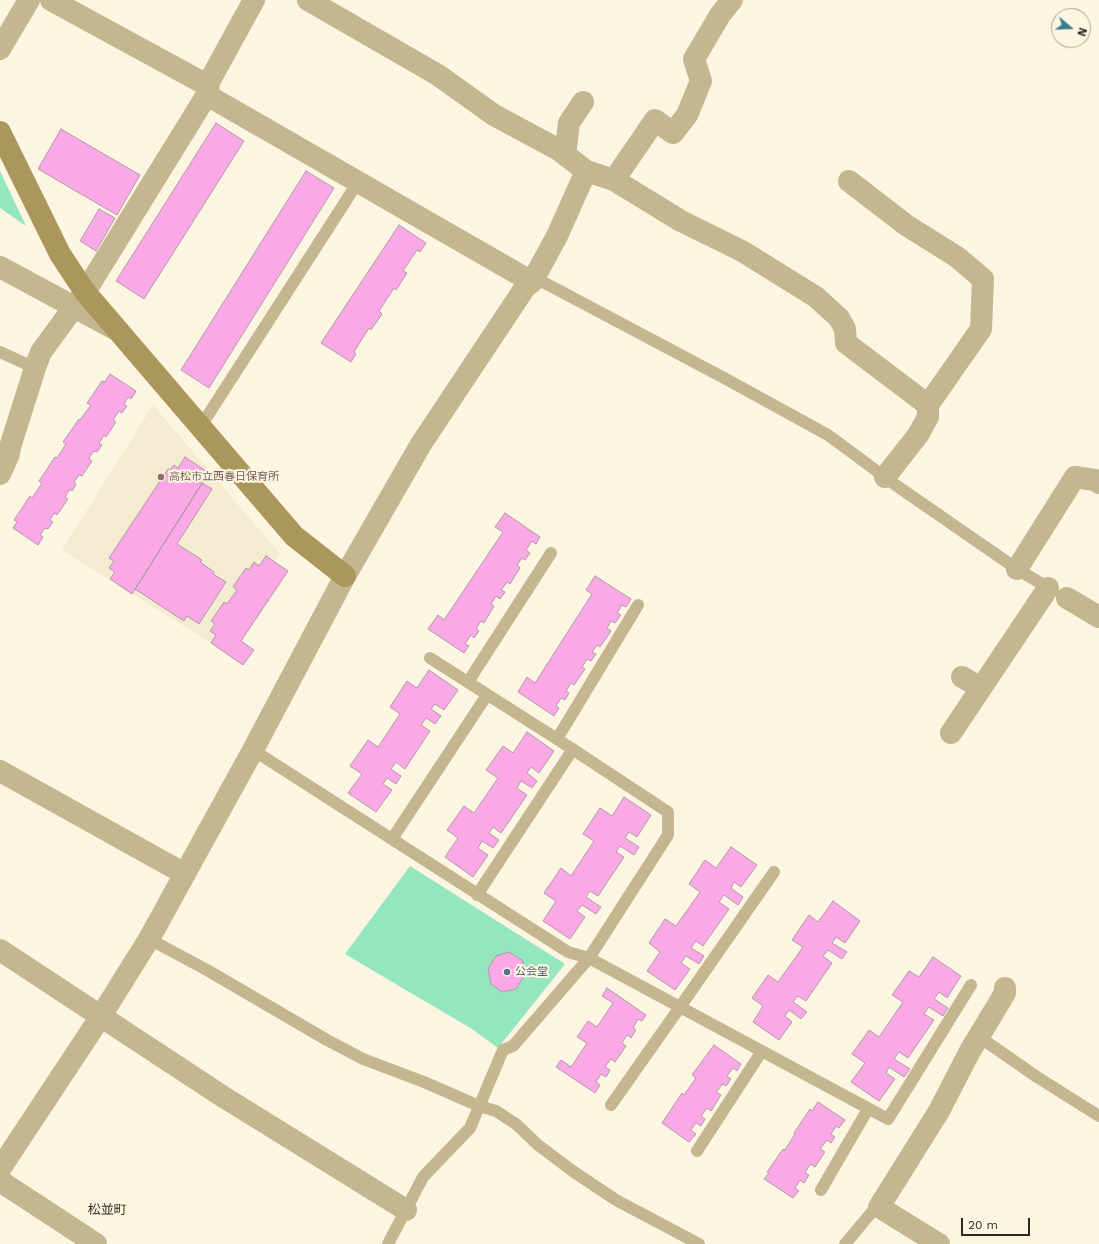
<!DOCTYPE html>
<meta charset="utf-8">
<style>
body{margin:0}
#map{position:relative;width:1099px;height:1244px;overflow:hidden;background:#fcf5e1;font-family:"Work Sans",sans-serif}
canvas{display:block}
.north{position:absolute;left:1051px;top:8px;width:40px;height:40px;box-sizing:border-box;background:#fcf5e1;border:1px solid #a9a395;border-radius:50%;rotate:109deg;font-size:11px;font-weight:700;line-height:16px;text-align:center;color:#2c2922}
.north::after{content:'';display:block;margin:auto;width:14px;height:18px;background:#397f8b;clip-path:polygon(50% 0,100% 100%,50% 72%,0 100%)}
.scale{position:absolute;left:961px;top:1218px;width:69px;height:18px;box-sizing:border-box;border:2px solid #2c2922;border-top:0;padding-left:5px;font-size:12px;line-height:14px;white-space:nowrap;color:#2c2922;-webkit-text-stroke:3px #fcf5e1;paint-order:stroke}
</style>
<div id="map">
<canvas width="1099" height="1244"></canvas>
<div class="north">N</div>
<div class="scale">20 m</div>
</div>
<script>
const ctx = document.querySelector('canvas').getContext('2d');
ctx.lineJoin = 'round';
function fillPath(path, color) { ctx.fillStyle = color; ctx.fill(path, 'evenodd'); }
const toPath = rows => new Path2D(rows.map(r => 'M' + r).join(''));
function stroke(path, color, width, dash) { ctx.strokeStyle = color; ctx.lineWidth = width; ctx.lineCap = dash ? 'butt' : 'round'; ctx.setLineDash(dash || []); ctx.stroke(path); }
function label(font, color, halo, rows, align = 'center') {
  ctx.font = font + ' "Work Sans","Noto Sans JP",sans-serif'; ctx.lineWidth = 4; ctx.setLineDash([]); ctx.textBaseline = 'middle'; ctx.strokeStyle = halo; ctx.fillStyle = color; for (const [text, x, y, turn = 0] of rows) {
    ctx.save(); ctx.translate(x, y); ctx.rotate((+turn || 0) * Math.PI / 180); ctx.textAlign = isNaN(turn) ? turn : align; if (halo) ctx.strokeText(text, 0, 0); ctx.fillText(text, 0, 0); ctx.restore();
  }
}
const built = toPath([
 [153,405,280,554,274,562,288,571,241,641,254,650,243,665,211,643,62,550]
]);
const green = toPath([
 [0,171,26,226,0,208],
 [410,866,565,964,498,1048,472,1029,345,954]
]);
const building = toPath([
 [216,123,244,141,144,299,116,281,216,123],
 [61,129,140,175,117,215,38,169,61,129],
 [306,171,334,188,209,388,181,370,306,171],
 [99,209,115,218,96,251,80,241,99,209],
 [399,225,426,243,420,252,417,250,403,271,407,273,396,290,394,288,379,311,382,314,371,330,369,328,354,352,356,354,351,362,321,343,399,225],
 [110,374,136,391,131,399,128,397,124,404,127,406,122,413,119,411,113,420,116,422,106,437,104,435,99,443,102,445,97,452,94,451,89,458,92,461,82,476,79,475,74,482,76,484,72,491,70,489,65,497,68,499,57,515,54,513,50,520,53,522,48,529,45,528,40,535,43,537,38,545,13,528,17,522,14,520,30,496,32,498,42,483,39,481,55,457,57,458,66,444,63,442,79,419,80,420,91,405,87,403,102,381,105,382,110,374],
 [185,457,209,473,132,594,110,579,115,572,109,568,114,561,109,558,168,469,170,470,174,465,178,468,185,457],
 [202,483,212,489,177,544,202,560,200,562,214,572,213,574,226,582,199,624,187,616,184,621,135,589,202,483],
 [505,513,540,537,536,544,532,541,526,550,530,553,525,560,522,558,517,565,520,568,510,584,507,582,501,590,505,592,500,599,496,596,491,604,494,606,484,623,481,621,476,629,479,631,474,638,471,635,465,644,469,646,464,653,428,629,438,615,444,620,503,532,495,527,505,513],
 [266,556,288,571,241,641,254,650,243,665,211,643,216,635,210,631,215,624,211,621,224,602,227,604,237,590,233,587,246,568,249,570,254,562,259,566,266,556],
 [595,576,631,599,626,607,622,605,617,613,621,615,615,623,611,621,607,628,611,631,600,647,597,645,592,652,596,654,591,661,587,659,582,667,585,669,574,685,571,683,566,691,569,693,565,700,561,698,556,706,559,708,554,716,518,692,527,677,535,683,592,594,586,590,595,576],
 [429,670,458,690,444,710,435,704,431,709,441,716,435,724,426,718,421,725,430,731,405,769,396,762,391,769,401,776,396,784,387,778,383,784,392,790,376,812,348,793,362,774,350,766,368,740,378,747,400,714,390,707,407,681,417,688,429,670],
 [527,732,554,751,539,773,531,767,527,773,537,781,532,788,521,781,517,788,527,795,501,833,493,827,489,833,499,840,493,848,482,841,478,848,488,855,473,877,445,857,458,838,447,830,464,806,474,813,498,778,486,770,503,746,513,753,527,732],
 [624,797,651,815,637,837,629,832,625,838,639,847,634,855,620,846,616,852,624,857,598,896,590,891,586,897,601,907,596,914,582,905,577,911,585,917,570,939,543,921,556,901,544,893,561,868,571,876,594,841,583,834,600,808,612,816,624,797],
 [731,847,757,865,741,887,734,882,731,888,743,897,738,905,724,895,719,902,729,909,703,946,696,941,691,948,704,956,699,964,686,956,681,963,690,969,675,990,647,971,660,952,649,943,665,919,676,926,700,892,689,884,705,860,716,868,731,847],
 [833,901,860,921,845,943,836,937,832,943,847,952,842,959,828,950,823,956,832,963,806,1001,798,996,793,1002,807,1012,801,1019,789,1010,785,1016,792,1022,779,1040,753,1022,763,1006,752,998,768,975,778,982,803,947,792,940,809,915,818,922,833,901],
 [509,952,523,961,525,975,516,989,502,992,491,984,488,969,496,956,509,952],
 [933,957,961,976,947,998,939,992,934,999,948,1008,943,1016,929,1007,924,1014,934,1020,908,1058,899,1052,894,1059,910,1069,904,1077,889,1067,886,1073,895,1079,879,1101,851,1082,865,1063,852,1054,869,1030,879,1037,903,1002,892,995,909,971,919,977,933,957],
 [607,988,646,1015,642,1021,638,1019,633,1028,636,1030,631,1038,627,1035,622,1043,626,1046,615,1062,611,1059,605,1067,610,1070,606,1077,601,1074,596,1082,600,1085,595,1093,556,1067,561,1060,571,1067,587,1043,577,1037,588,1021,597,1027,613,1003,602,996,607,988],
 [714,1045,741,1064,737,1071,733,1068,727,1076,731,1079,726,1086,723,1084,716,1092,721,1095,711,1111,707,1108,701,1116,705,1119,701,1126,696,1123,691,1130,696,1134,689,1142,662,1123,682,1093,684,1095,696,1078,692,1075,714,1045],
 [818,1102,845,1120,839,1128,836,1126,831,1134,835,1137,831,1143,827,1140,820,1149,825,1152,815,1167,810,1164,805,1173,809,1175,804,1183,800,1180,795,1188,799,1191,793,1198,764,1179,769,1173,767,1172,783,1149,785,1150,795,1134,794,1133,810,1109,812,1111,818,1102]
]);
const lane = toPath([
 [532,282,543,282,726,379,828,435,897,486,1017,569,1052,590],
 [0,352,35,368],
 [201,426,358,182],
 [468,682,551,553],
 [557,739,638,605],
 [253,750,568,952,589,958,888,1119,971,985],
 [392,839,487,695],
 [477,895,573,749],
 [149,939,207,970,327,1040,363,1059,424,1082,479,1106,496,1111,516,1124,538,1145,574,1172,616,1200,699,1244],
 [978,1036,1037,1077,1099,1116],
 [611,1105,680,1007,774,872],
 [697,1151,762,1051],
 [821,1190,868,1109],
 [388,1244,423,1177,470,1128,503,1050,513,1046,589,958,668,835,668,812,557,739,430,658],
 [845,1244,871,1213,879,1207]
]);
const street = toPath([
 [51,0,205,84,208,92,212,98,532,282,557,236,586,171,614,180,681,221,742,251,816,297,839,318,845,329,846,343,928,405,928,417,918,435,885,477],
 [308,0,438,75,494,115,559,150,586,171],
 [0,49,29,0],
 [565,155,569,123,583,102],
 [614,180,655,120,673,133,687,115,701,81,694,59,720,15,732,0],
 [849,181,906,225,957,257,983,279,981,329,928,405],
 [0,267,115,329],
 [0,474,9,454,10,447,35,368,41,352,85,292,203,101,208,92,209,82,254,0],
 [1017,569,1075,477,1095,480,1099,483],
 [1067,598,1099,617],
 [962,677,981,688],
 [951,733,1048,588],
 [0,771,185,874],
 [0,950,222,1096,406,1210],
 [0,1169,101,1016,149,939,253,750,345,576,421,444,526,286,532,282],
 [0,1181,96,1244],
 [939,1244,879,1207,939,1111,970,1051,1005,993,1005,988]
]);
const secondary = toPath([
 [0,132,60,254,85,292,294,536,345,576]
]);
const markers = [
 [161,477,4,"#8d6e63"],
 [507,972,4,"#5c6f8a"]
];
const educationNames = [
 ["高松市立西春日保育所",169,477]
];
const serviceNames = [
 ["公会堂",515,972]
];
const quarterNames = [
 ["松並町",107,1210]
];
fillPath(built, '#f5ebd0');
fillPath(green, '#94e6bf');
fillPath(building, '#faa9e6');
stroke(building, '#ad9ba8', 1);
stroke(lane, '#c4b68f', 12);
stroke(street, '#c4b68f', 22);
stroke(secondary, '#ab965b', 22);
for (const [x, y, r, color] of markers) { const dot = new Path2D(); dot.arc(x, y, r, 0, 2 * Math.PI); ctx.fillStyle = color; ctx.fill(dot); stroke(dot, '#fcf5e1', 1.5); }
label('11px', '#785e54', '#fcf5e1', educationNames, 'left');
label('11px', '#4e5e75', '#fcf5e1', serviceNames, 'left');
label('13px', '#352f20', '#fcf5e1', quarterNames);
</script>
